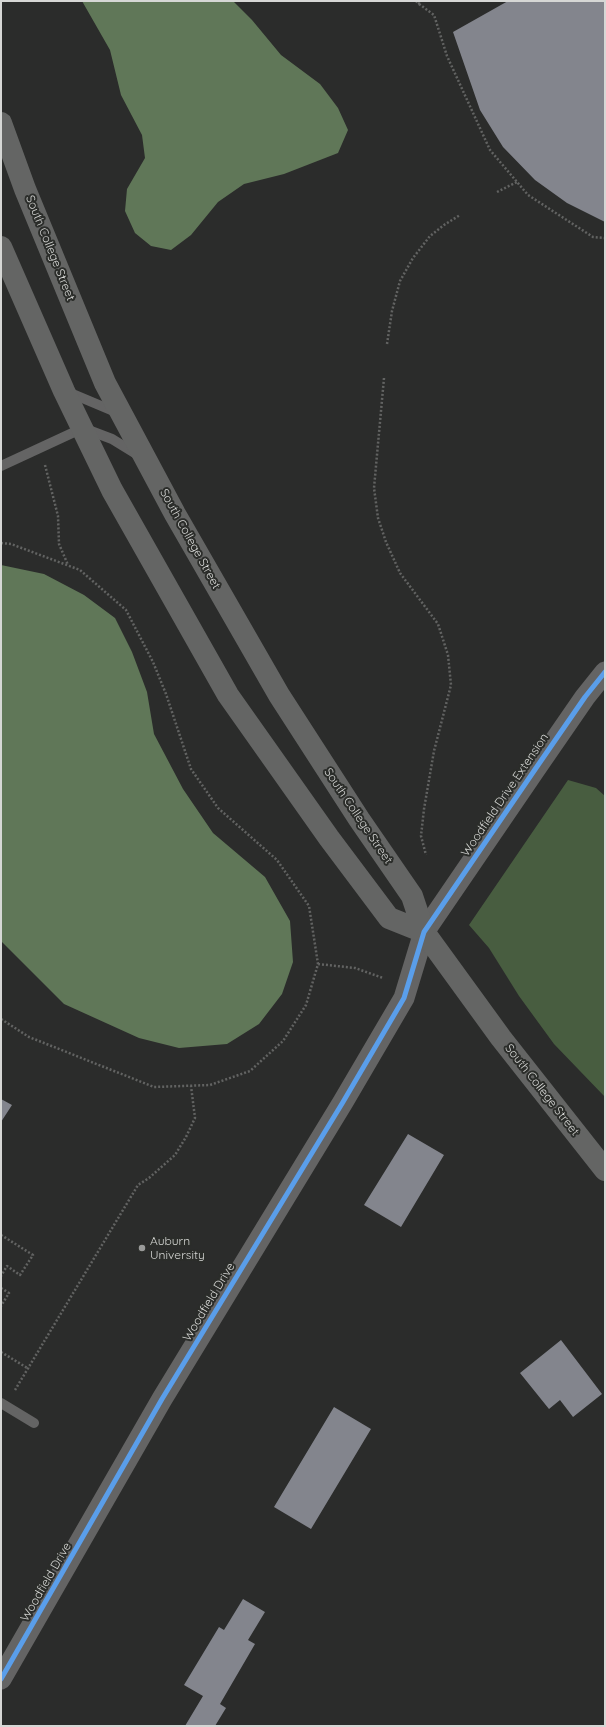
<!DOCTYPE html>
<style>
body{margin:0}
#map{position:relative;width:606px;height:1727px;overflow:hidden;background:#2b2c2b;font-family:Quicksand,sans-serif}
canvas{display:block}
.frame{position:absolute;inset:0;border:2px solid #d6d7d5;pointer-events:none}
</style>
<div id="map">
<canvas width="606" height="1727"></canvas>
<div class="frame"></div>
</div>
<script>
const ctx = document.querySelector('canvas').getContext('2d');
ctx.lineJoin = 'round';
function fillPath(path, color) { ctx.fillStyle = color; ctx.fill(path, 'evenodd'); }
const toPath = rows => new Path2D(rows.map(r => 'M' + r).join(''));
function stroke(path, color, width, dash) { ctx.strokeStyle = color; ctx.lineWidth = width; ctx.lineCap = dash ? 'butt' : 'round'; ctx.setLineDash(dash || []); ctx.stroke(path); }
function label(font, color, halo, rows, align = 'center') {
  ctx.font = font + ' Quicksand,sans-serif'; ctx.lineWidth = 4; ctx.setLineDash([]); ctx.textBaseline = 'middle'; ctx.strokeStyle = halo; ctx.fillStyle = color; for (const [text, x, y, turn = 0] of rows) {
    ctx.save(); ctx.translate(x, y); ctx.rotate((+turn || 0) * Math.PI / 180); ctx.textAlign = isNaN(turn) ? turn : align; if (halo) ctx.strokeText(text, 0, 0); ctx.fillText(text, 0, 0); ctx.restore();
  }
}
const forest = toPath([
 [568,780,596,788,605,796,605,1097,554,1044,519,996,489,948,469,925]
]);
const water = toPath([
 [82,1,233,1,252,20,281,55,320,84,338,108,348,130,338,153,284,174,244,184,218,202,191,235,171,250,151,246,135,233,125,211,127,189,145,158,142,135,121,95,110,50],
 [1,565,44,574,84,595,115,618,132,652,147,692,154,734,183,789,213,833,265,877,290,921,293,962,282,994,259,1024,227,1044,179,1048,139,1038,64,1004,1,941]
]);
const building = toPath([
 [508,1,605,1,605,222,567,203,535,180,503,147,480,110,453,32],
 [1,1099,12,1105,1,1122],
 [408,1134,444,1155,401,1227,364,1205],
 [561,1340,602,1394,573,1417,560,1400,549,1409,520,1373],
 [334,1407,371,1429,311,1529,274,1507],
 [243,1599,265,1612,248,1640,255,1644,220,1704,226,1708,215,1726,185,1726,203,1696,184,1685,219,1627,224,1630]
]);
const path = toPath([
 [416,1,419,4,419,1],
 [419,4,434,15,447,56,490,150,528,195,593,237,605,238],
 [497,192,517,182],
 [387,344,392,311,400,281,413,258,430,236,444,225,460,215],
 [384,378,374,488,378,518,386,542,400,573,438,624,448,655,451,685,434,751,424,809,421,836,426,855],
 [45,465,58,516,59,544,68,565],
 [1,543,11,544,80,570,126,610,153,662,166,694,191,769,218,808,277,860,309,906,318,964,306,1005,283,1041,250,1071,210,1085,154,1087,29,1037,1,1019],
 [318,964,355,968,383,978],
 [1,1235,33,1255,20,1275,7,1266,1,1276],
 [1,1288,9,1293,1,1306],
 [1,1352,29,1369],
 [15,1390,138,1185,149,1178,175,1155,186,1137,195,1118,191,1086]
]);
const service = toPath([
 [68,392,118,413],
 [1,466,83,428,112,439,138,455],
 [1,1403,34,1423]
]);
const minor = toPath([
 [1,1679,162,1399,343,1102,404,998,424,932,536,768,585,697,605,672]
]);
const primary = toPath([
 [1,123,25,189,105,383,175,514,279,695,359,819,412,896,424,932,501,1038,605,1170],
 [1,247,64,391,112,490,228,695,329,838,389,918,424,932]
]);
const cycleway = toPath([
 [1,1679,162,1399,343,1102,404,998,424,932,536,768,585,697,605,672]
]);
const markers = [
 [142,1248,4,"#9a9b9a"]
];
const streetNames = [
 ["South College Street",50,248,68],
 ["South College Street",190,539,61],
 ["Woodfield Drive Extension",505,795,-56],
 ["South College Street",358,816,56],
 ["South College Street",542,1090,52],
 ["Woodfield Drive",209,1302,-59],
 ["Woodfield Drive",46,1582,-60]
];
const poiNames = [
 ["Auburn",150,1241],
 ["University",150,1255]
];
fillPath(forest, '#485d40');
fillPath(water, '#607758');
fillPath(building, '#83858d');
stroke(path, '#626362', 2.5, [2, 2]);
stroke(service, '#646464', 10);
stroke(minor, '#646464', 21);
stroke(primary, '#646564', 22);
stroke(cycleway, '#5a9eea', 5);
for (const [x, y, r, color] of markers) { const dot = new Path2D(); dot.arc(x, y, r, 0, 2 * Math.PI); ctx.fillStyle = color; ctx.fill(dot); stroke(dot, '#2b2d2a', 1.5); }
label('12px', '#d6d7d5', '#2b2d2a', streetNames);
label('12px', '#d6d7d5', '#2b2d2a', poiNames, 'left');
</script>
